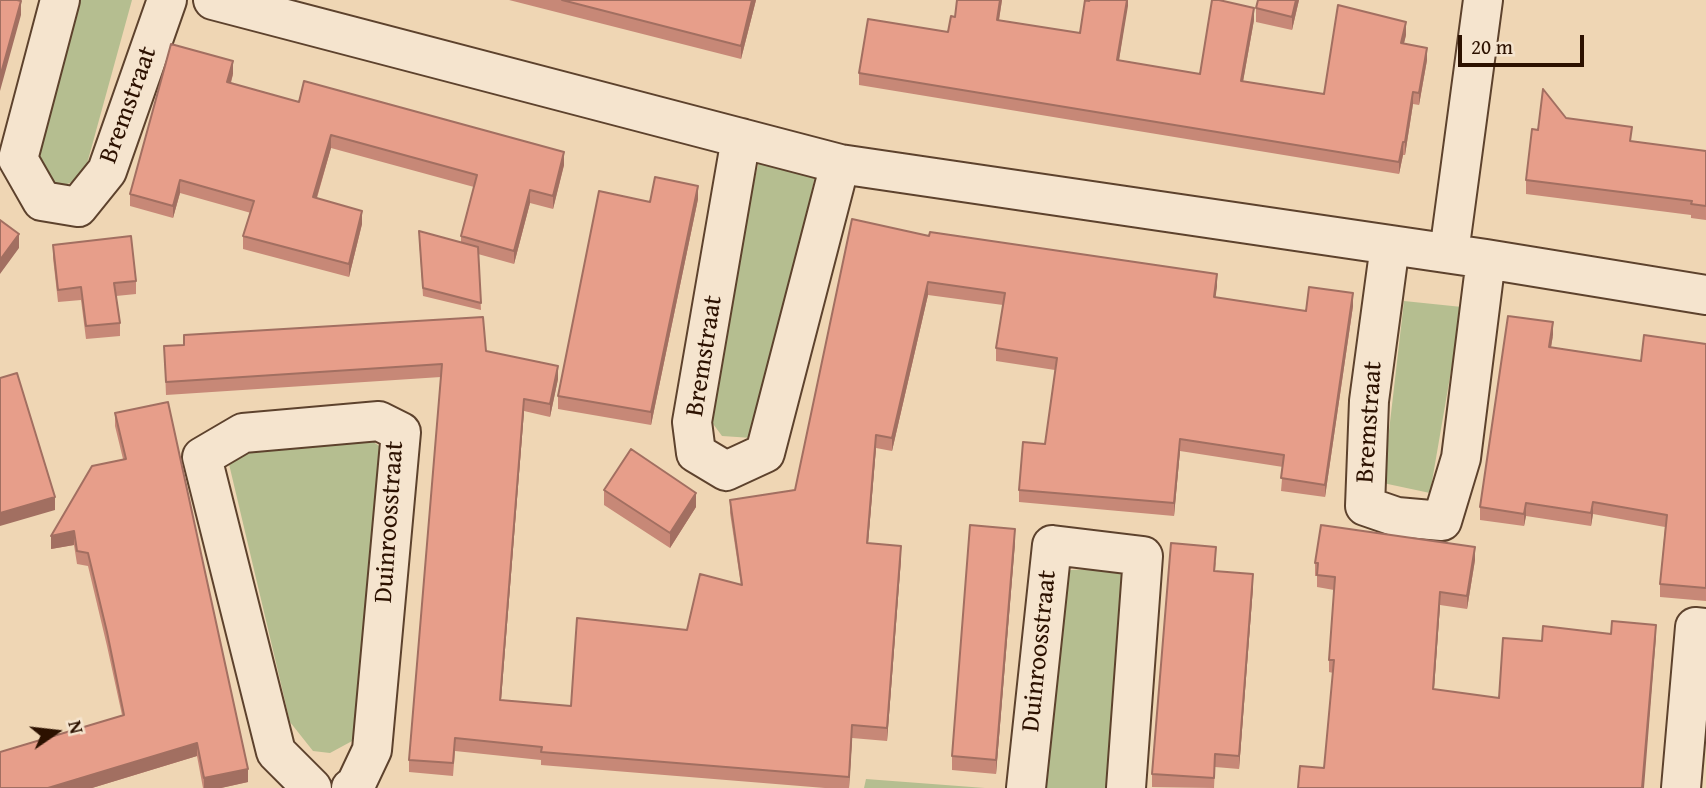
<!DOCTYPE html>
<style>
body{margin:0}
#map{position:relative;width:1706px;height:788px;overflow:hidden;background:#efd6b4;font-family:"Gentium Book Plus",serif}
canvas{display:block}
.north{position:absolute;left:21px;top:697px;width:70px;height:70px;-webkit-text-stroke:5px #f5e4ce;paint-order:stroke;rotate:76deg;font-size:19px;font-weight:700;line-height:28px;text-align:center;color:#2c1100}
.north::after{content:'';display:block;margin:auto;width:24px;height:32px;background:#2c1100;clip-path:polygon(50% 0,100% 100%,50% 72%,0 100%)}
.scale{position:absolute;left:1458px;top:35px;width:126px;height:32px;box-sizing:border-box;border:4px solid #2c1100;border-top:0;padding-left:9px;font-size:21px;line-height:24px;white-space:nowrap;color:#2c1100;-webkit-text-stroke:5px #f5e4ce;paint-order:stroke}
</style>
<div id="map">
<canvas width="1706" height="788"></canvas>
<div class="north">N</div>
<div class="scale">20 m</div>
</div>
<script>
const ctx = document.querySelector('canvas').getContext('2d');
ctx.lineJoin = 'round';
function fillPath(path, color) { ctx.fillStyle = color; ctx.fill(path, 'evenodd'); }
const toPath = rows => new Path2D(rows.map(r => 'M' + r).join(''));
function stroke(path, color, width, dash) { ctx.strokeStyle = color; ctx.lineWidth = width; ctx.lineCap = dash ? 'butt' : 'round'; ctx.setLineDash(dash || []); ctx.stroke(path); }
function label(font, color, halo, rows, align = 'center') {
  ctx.font = font + ' "Gentium Book Plus",serif'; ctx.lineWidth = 6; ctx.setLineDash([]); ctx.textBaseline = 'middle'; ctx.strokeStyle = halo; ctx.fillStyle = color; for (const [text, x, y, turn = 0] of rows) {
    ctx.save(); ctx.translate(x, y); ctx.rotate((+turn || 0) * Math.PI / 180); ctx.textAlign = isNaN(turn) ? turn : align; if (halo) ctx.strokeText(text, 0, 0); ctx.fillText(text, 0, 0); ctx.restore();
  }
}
const green = toPath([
 [79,0,132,0,85,171,74,181,61,187,43,174,37,157],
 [759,161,815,175,766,420,752,438,722,436,708,417,710,369],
 [1404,301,1462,307,1430,493,1383,483],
 [367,437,387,452,354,740,330,753,313,751,290,722,229,464,252,449],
 [1091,569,1124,573,1109,788,1039,788,1059,576,1071,570],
 [866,779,985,788,864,788]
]);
const street = toPath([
 [60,0,18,159,42,201,78,207,107,171,167,0],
 [213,0,840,164,1486,259,1706,295],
 [741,138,692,422,696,453,726,471,765,453,840,164],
 [1390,245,1369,401,1365,506,1397,517,1442,521,1461,458,1486,259],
 [1449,253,1483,0],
 [312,788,276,752,202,457,243,433,379,421,401,432,372,750,355,786,351,788],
 [1026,788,1052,545,1143,556,1126,788],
 [1681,788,1695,627,1706,628]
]);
const wall = toPath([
 [509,0,756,0,741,59],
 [1002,0,999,20,1080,33,1089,1,1128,0,1119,60,1200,74,1254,20,1243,81,1324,94,1406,35,1404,43,1427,60,1419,105,1413,104,1405,155,1403,155,1399,174,859,85,859,73,948,32,955,17],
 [1258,0,1299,0,1292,30,1256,22,1256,8],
 [233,74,231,83,299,102,564,165,553,209,530,203,514,264,478,254,481,310,423,296,419,239,461,242,461,236,474,187,331,148,317,198,362,224,349,277,243,249,243,236,251,213,180,193,173,218,130,206,130,194],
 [1538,130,1632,141,1706,151,1706,220,1691,218,1691,215,1526,194,1526,180],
 [698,199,651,425,558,409,558,396,650,202],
 [929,236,1217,286,1215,297,1306,311,1353,306,1325,497,1281,491,1283,467,1180,451,1174,516,1019,502,1019,490,1045,444,1055,370,996,361,996,348,1003,305,928,295,892,451,876,448,868,543,901,559,887,741,852,738,849,788,825,788,541,765,541,760,455,751,453,776,409,772,409,760,441,377,166,395,164,346,486,351,558,379,550,417,524,411,501,700,571,706,687,630,741,585,730,513,730,500,795,490],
 [53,245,136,281,136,294,116,296,120,323,120,336,86,339,81,300,58,302,53,258],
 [1553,335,1551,347,1641,361,1706,344,1706,601,1660,597,1660,584,1665,527,1593,514,1591,526,1526,516,1524,526,1480,520,1480,507],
 [115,413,248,782,221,788,203,788,197,756,92,788,0,788,122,715,107,646,88,566,77,564,74,545,51,549,123,459,115,426],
 [604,490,696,507,670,548,604,505],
 [1015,543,996,774,952,770,952,756],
 [1216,560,1215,571,1253,587,1239,769,1215,767,1214,788,1152,787,1152,774],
 [1475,560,1467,609,1440,605,1434,689,1499,698,1542,641,1611,634,1656,637,1324,768,1333,673,1329,672,1329,660,1334,590,1317,587,1317,576,1315,576,1315,563]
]);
const shadedWall = toPath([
 [752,0,756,0,741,59,741,46],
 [1000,0,1002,0,997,32,997,20],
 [1127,0,1128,0,1128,6,1117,72,1117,60],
 [1296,0,1299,0,1292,30,1292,17],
 [21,1,21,15,0,91,0,77],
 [1254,8,1254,20,1241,93,1241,81],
 [1406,22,1406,35,1401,55,1401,43],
 [1427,48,1427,60,1419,105,1419,93],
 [233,61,233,74,227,95,227,82],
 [1413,92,1413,104,1405,155,1405,142],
 [331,135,331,148,313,210,313,197],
 [1403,142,1403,155,1399,174,1399,162],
 [564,152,564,165,553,209,553,196],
 [180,180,180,193,173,218,173,206],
 [698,186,698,199,651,425,651,412],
 [530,190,530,203,514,264,514,251],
 [362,211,362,224,349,277,349,264],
 [19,234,19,248,0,274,0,260],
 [1217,274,1217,286,1214,310,1214,297],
 [928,282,928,295,892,451,892,438],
 [1353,293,1353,306,1325,497,1325,485],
 [1553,322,1553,335,1549,359,1549,347],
 [558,366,558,379,550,417,550,404],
 [524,399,524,411,500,712,500,700],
 [876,435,876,448,867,556,867,543],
 [1180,439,1180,451,1174,516,1174,503],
 [696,493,696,507,670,548,670,533],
 [55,497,55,510,0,526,0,513],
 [1593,502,1593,514,1591,526,1591,513],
 [1526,503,1526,516,1524,526,1524,514],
 [1015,529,1015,543,996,774,996,760],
 [74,531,74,545,51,549,51,536],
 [901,546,901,559,887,741,887,728],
 [1475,547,1475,560,1467,609,1467,596],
 [1253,574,1253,587,1239,769,1239,756],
 [1440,592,1440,605,1433,702,1433,689],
 [1656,625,1656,637,1644,788,1642,788],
 [852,725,852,738,849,788,849,777],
 [197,743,197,756,92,788,48,788],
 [248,769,248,782,221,788,204,788,204,778]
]);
const building = toPath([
 [0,0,17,0,21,1,0,77,0,0],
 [562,0,752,0,741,46,562,0],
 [957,0,1000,0,997,20,1080,33,1085,0,1089,1,1090,0,1127,0,1117,60,1200,74,1212,0,1219,0,1254,8,1241,81,1324,94,1338,5,1406,22,1401,43,1427,48,1419,93,1413,92,1405,142,1403,142,1399,162,859,73,868,19,948,32,951,16,955,17,957,0],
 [1258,0,1296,0,1292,17,1256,8,1258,0],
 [171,44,233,61,227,82,299,102,304,81,564,152,553,196,530,190,514,251,461,236,477,175,331,135,313,197,362,211,349,264,243,236,254,201,180,180,173,206,130,194,171,44],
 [1543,89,1566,118,1632,127,1630,141,1706,151,1706,206,1691,204,1692,201,1526,180,1532,129,1538,130,1543,89],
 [655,177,698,186,651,412,558,396,599,191,650,202,655,177],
 [852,219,929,236,930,232,1217,274,1214,297,1306,311,1309,287,1353,293,1325,485,1281,478,1284,455,1180,439,1174,503,1019,490,1023,442,1045,444,1057,358,996,348,1005,293,928,282,892,438,876,435,867,543,901,546,887,728,852,725,849,777,541,752,542,747,455,738,453,763,409,760,442,364,166,382,164,346,184,345,184,335,483,317,486,351,558,366,550,404,524,399,500,700,571,706,577,618,687,630,700,574,742,585,730,500,795,490,852,219],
 [0,220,19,234,0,260,0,220],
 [419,231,478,247,481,303,423,288,419,231],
 [131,236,136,281,114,283,120,323,86,326,81,287,58,290,53,245,131,236],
 [1508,316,1553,322,1549,347,1641,361,1644,335,1706,344,1706,588,1660,584,1667,515,1593,502,1591,513,1526,503,1524,514,1480,507,1508,316],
 [17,373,55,497,0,513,0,378,17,373],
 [168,402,248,769,204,778,197,743,48,788,0,788,0,752,124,715,107,632,88,553,77,551,74,531,51,536,92,466,126,459,115,413,168,402],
 [631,449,696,493,670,533,604,490,631,449],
 [970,525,1015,529,996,760,952,756,970,525],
 [1321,525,1475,547,1467,596,1440,592,1433,689,1499,698,1503,638,1542,641,1543,626,1611,634,1612,621,1656,625,1642,788,1298,788,1300,766,1324,768,1334,660,1329,660,1335,577,1317,575,1318,563,1315,563,1321,525],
 [1171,543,1216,547,1214,571,1253,574,1239,756,1215,754,1214,778,1152,774,1171,543]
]);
const streetNames = [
 ["Bremstraat",129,105,-70],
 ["Bremstraat",705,356,-81],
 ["Bremstraat",1370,422,-86],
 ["Duinroosstraat",390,522,-86],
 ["Duinroosstraat",1040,651,-84]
];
fillPath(green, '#b5be90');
stroke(street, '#5d422d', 42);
stroke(street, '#f5e4ce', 38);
fillPath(wall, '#c78877');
fillPath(shadedWall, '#a26f61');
fillPath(building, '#e79e8a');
stroke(building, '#a26f61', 2);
label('26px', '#2c1100', '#f5e4ce', streetNames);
</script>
